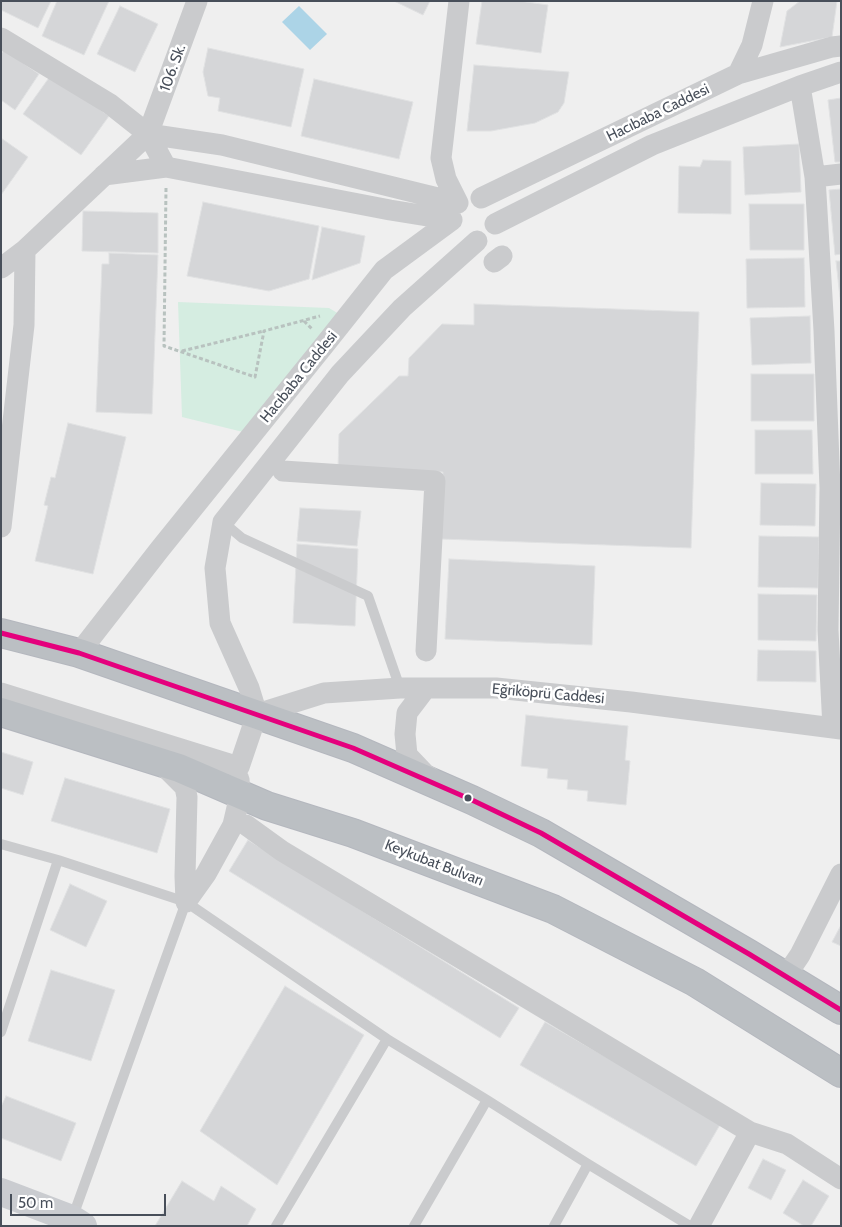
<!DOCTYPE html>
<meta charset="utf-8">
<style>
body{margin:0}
#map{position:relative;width:842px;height:1227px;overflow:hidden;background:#efefef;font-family:Cabin,sans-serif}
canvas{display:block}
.frame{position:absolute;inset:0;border:2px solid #484f5a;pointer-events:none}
.scale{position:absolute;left:10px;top:1194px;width:156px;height:22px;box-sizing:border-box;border:2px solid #484f5a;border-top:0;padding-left:6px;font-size:15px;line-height:18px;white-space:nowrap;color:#484f5a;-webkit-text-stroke:4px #fff;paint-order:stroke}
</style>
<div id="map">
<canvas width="842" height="1227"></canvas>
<div class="frame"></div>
<div class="scale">50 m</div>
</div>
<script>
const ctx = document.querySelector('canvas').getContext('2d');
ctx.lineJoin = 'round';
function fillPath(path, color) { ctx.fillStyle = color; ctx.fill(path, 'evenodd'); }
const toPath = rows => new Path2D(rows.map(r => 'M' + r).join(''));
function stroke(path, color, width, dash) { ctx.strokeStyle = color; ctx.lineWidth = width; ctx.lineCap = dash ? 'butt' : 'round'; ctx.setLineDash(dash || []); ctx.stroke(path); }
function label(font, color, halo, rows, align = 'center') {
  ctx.font = font + ' Cabin,sans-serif'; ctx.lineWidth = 5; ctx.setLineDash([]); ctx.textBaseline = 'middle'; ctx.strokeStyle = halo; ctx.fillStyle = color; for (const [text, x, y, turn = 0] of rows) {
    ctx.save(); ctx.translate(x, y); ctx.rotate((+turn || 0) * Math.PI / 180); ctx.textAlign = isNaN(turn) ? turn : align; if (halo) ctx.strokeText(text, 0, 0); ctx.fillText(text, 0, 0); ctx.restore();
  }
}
const green = toPath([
 [178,302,329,308,339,314,243,432,182,417]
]);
const water = toPath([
 [299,6,327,34,310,50,282,22]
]);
const building = toPath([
 [1,1,51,1,38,28,1,10,1,1],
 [57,1,109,1,84,55,42,36,57,1],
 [394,1,430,1,423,15,394,1],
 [482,1,519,1,548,5,541,53,476,44,482,1],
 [800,1,837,1,832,37,780,47,787,11,800,1],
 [120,6,158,24,135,72,97,54,120,6],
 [208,48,304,69,291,127,218,111,220,98,208,96,203,72,208,48],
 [4,50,39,74,15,110,1,100,1,54,4,50],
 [474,65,569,72,564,103,558,112,535,123,491,131,467,131,474,65],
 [51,75,109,116,81,155,23,114,51,75],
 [314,79,413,102,399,159,301,136,314,79],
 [841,98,841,162,835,162,828,100,841,98],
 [1,138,28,157,1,195,1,138],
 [799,144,801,192,745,195,743,147,799,144],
 [703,160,731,161,731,214,678,213,679,166,700,167,703,160],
 [841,189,841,254,835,255,829,190,841,189],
 [203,202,319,226,309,279,269,291,187,276,203,202],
 [749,204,804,204,804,250,750,250,749,204],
 [83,211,158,213,158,253,82,251,83,211],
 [322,227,365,236,360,263,312,280,322,227],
 [109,253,158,255,152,414,96,412,102,264,109,264,109,253],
 [804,258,805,307,747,308,746,259,804,258],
 [836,261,841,261,841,307,836,261],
 [474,304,699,312,691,548,441,539,443,472,338,468,339,434,399,376,408,376,409,358,442,324,474,325,474,304],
 [810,316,811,363,752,365,750,318,810,316],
 [751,374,814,374,814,421,751,421,751,374],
 [68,423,126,437,93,574,35,561,48,506,44,505,51,477,55,478,68,423],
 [755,430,812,430,813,474,755,474,755,430],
 [761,483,816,484,815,526,760,525,761,483],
 [300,508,361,511,357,546,297,541,300,508],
 [759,536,819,537,818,588,758,587,759,536],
 [297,544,358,549,355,626,293,623,297,544],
 [449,559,595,566,592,645,445,639,449,559],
 [758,594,817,595,816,641,758,640,758,594],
 [758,650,816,651,816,682,757,681,758,650],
 [526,715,628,726,625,760,630,761,626,805,587,801,588,791,567,789,568,780,547,778,548,769,521,766,526,715],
 [1,752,33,762,23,795,1,788,1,752],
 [65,778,170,809,157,853,51,821,65,778],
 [248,840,519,1008,500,1038,229,871,248,840],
 [70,884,107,901,86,947,50,930,70,884],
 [841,925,841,946,832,942,841,925],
 [51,970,115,990,91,1061,28,1041,51,970],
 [285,986,364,1035,277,1185,200,1131,285,986],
 [545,1022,721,1123,696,1166,520,1065,545,1022],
 [6,1096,76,1123,61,1161,1,1138,1,1107,6,1096],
 [763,1159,786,1170,771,1200,748,1188,763,1159],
 [803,1180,829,1196,811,1226,804,1226,783,1213,803,1180],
 [182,1181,214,1201,221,1186,256,1209,247,1226,155,1226,182,1181]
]);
const path = toPath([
 [166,188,164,346,255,377,264,331,320,316],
 [304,321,312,329],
 [182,351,264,331]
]);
const lane = toPath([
 [223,522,242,538,368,596,400,688],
 [1,844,58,860,186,902,387,1039,487,1100,588,1164,690,1226],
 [1,1032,58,860],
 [72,1219,186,902],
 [276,1226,387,1039],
 [414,1226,487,1100],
 [554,1226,588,1164]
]);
const street = toPath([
 [1,38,110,104,148,134,166,167],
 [738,74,752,45,763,1],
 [800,86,815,177,824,331,830,488,828,630,833,728],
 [148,134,222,145,458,203],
 [104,175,166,167,390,210,452,220],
 [815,177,841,174],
 [481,198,738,74,832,47,841,46],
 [458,203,446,179,441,158,459,1],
 [495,224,652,145,800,86,841,72],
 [494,262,502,256],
 [1,268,25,250,148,134,197,1],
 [283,471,435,481,426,651],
 [1,527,24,325,25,250],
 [79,653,160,549,326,343,384,270,452,220],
 [426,688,407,713,405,734,407,755,426,775,430,777],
 [1,693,239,767,257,714,249,688,220,623,215,568,223,522,340,374,402,308,477,241],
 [257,714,324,693,400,688,496,688,631,702,841,729],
 [162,764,185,787,187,797,185,876,186,902],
 [246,825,282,851,750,1132,699,1226],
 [186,902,206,874,233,825,240,795,239,779],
 [785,977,800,955,841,874],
 [750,1132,787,1144,841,1179]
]);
const secondary = toPath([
 [1,1192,72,1219,83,1226]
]);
const highway = toPath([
 [1,633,79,653,353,748,472,800,541,833,749,954,841,1010],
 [1,712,179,768,267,806,353,833,553,909,695,982,841,1073]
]);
const bus1 = toPath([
 [1,633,79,653,353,748,472,800,541,833,749,954,841,1010]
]);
const markers = [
 [468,798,4.5,"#484f5a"]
];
const streetNames = [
 ["106. Sk.",173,68,-70],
 ["Hacıbaba Caddesi",658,113,-26],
 ["Hacıbaba Caddesi",299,377,-51],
 ["Eğriköprü Caddesi",548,694,5],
 ["Keykubat Bulvarı",434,863,21]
];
fillPath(green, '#d5ede1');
fillPath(water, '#acd4e7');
fillPath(building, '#d5d6d8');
stroke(building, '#e0e1e2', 1);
stroke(highway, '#b4b7be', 30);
stroke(path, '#b8c2bf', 3, [4, 2.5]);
stroke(lane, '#cacbcd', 10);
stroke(street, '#cacbcd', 21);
stroke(secondary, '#caccd0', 28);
stroke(highway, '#bbbfc3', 28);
stroke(bus1, '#e5007d', 5);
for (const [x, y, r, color] of markers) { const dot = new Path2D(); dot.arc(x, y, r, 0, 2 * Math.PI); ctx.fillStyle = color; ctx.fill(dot); stroke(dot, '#fff', 2); }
label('15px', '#484f5a', '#fff', streetNames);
</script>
